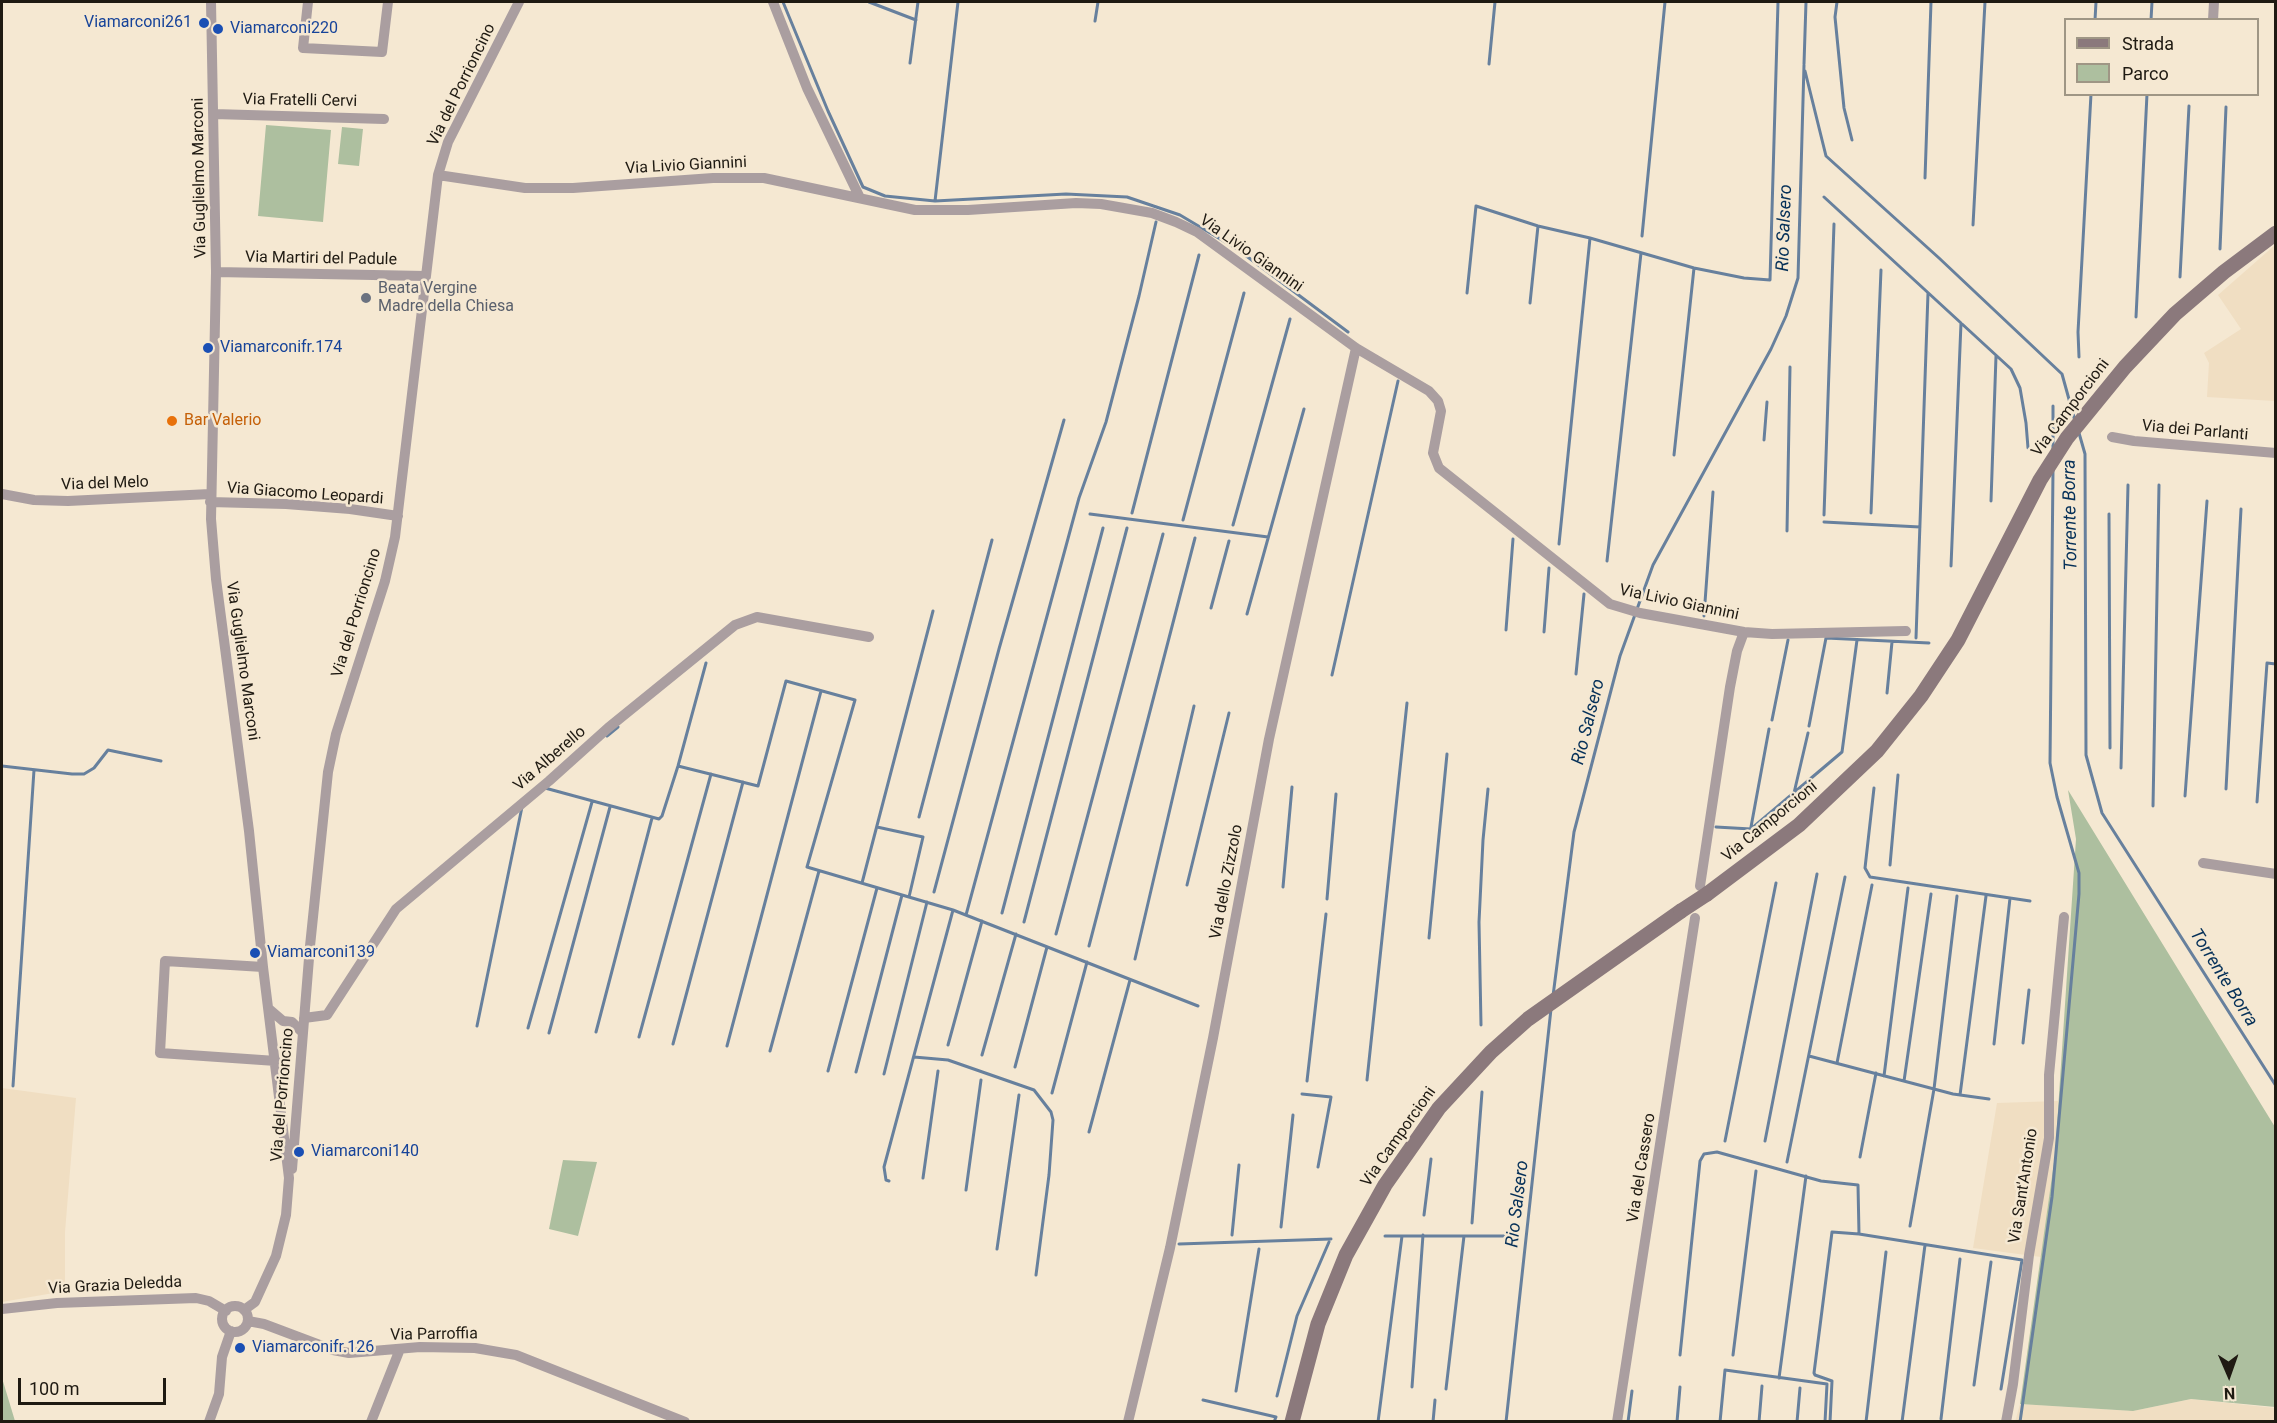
<!DOCTYPE html>
<style>
body{margin:0}
#map{position:relative;width:2277px;height:1423px;overflow:hidden;background:#f5e8d2;font-family:Roboto,sans-serif}
canvas{display:block}
.frame{position:absolute;inset:0;border:3px solid #1f1a12;pointer-events:none}
.legend{position:absolute;left:2064px;top:18px;width:195px;height:78px;box-sizing:border-box;background:#f5e8d2;border:2px solid #9f9685;margin:0;padding:8px 10px;list-style:none;font-size:18px;color:#1f1a12}
.legend li{display:flex;align-items:center;gap:12px;height:30px}
.legend b{width:30px;border:2px solid #9f9685}
.north{position:absolute;left:2199px;top:1345px;width:60px;height:60px;-webkit-text-stroke:4px #f5e8d2;paint-order:stroke;rotate:178deg;font-size:16px;font-weight:700;line-height:24px;text-align:center;color:#1f1a12}
.north::after{content:'';display:block;margin:auto;width:21px;height:27px;background:#1f1a12;clip-path:polygon(50% 0,100% 100%,50% 72%,0 100%)}
.scale{position:absolute;left:18px;top:1378px;width:148px;height:27px;box-sizing:border-box;border:3px solid #1f1a12;border-top:0;padding-left:8px;font-size:18px;line-height:21px;white-space:nowrap;color:#1f1a12;-webkit-text-stroke:4px #f5e8d2;paint-order:stroke}
</style>
<div id="map">
<canvas width="2277" height="1423"></canvas>
<div class="frame"></div>
<ul class="legend">
<li><b style="height:8px;background:#8b797c"></b>Strada</li>
<li><b style="height:16px;background:#adbf9f"></b>Parco</li>
</ul>
<div class="north">N</div>
<div class="scale">100 m</div>
</div>
<script>
const ctx = document.querySelector('canvas').getContext('2d');
ctx.lineJoin = 'round';
function fillPath(path, color) { ctx.fillStyle = color; ctx.fill(path, 'evenodd'); }
const toPath = rows => new Path2D(rows.map(r => 'M' + r).join(''));
function stroke(path, color, width, dash) { ctx.strokeStyle = color; ctx.lineWidth = width; ctx.lineCap = dash ? 'butt' : 'round'; ctx.setLineDash(dash || []); ctx.stroke(path); }
function label(font, color, halo, rows, align = 'center') {
  ctx.font = font + ' Roboto,sans-serif'; ctx.lineWidth = 5; ctx.setLineDash([]); ctx.textBaseline = 'middle'; ctx.strokeStyle = halo; ctx.fillStyle = color; for (const [text, x, y, turn = 0] of rows) {
    ctx.save(); ctx.translate(x, y); ctx.rotate((+turn || 0) * Math.PI / 180); ctx.textAlign = isNaN(turn) ? turn : align; if (halo) ctx.strokeText(text, 0, 0); ctx.fillText(text, 0, 0); ctx.restore();
  }
}
const built = toPath([
 [2275,245,2275,401,2207,397,2209,363,2204,353,2241,329,2218,295],
 [2,1088,76,1098,65,1232,65,1291,2,1302],
 [2058,1101,2055,1155,2041,1257,1973,1248,1997,1103],
 [2191,1399,2275,1408,2275,1421,2015,1422,2020,1404,2133,1411]
]);
const green = toPath([
 [266,125,331,130,323,222,258,216],
 [342,127,363,129,359,166,338,164],
 [2068,790,2275,1127,2275,1407,2191,1399,2133,1411,2020,1404,2055,1155,2076,839],
 [563,1160,597,1162,578,1236,549,1229],
 [2,1378,15,1421,2,1421]
]);
const stream = toPath([
 [783,2,828,111,863,187,885,196,935,201,1066,194,1127,197,1180,215,1237,249,1348,332],
 [869,2,916,20],
 [1837,2,1835,17,1844,108,1852,140],
 [2095,20,2096,2],
 [2151,20,2152,2],
 [1095,21,1098,2],
 [910,63,918,2],
 [1489,64,1495,2],
 [1804,64,1806,2],
 [1805,71,1826,156,1939,258,2062,374,2075,421],
 [1925,178,1931,2],
 [1824,197,2011,369,2020,388,2026,423,2028,448],
 [935,201,958,2],
 [1973,225,1985,2],
 [1642,236,1665,2],
 [2220,249,2226,107],
 [2180,277,2189,106],
 [1467,293,1476,206,1538,226,1590,238,1694,268,1744,278,1770,280,1778,2],
 [1530,303,1538,226],
 [2136,317,2147,94],
 [2079,357,2078,332,2091,94],
 [2079,433,2085,454,2086,755,2102,813,2276,1086],
 [1764,440,1767,402],
 [2053,449,2053,406],
 [1674,455,1694,268],
 [1991,501,1996,356],
 [1132,513,1199,255],
 [1871,513,1881,270],
 [1090,514,1268,537],
 [2109,514,2110,748],
 [1824,515,1834,224],
 [1183,520,1244,293],
 [1824,522,1920,527],
 [1233,525,1290,319],
 [1787,531,1790,367],
 [1559,544,1590,238],
 [1607,561,1641,253],
 [1951,566,1961,323],
 [1211,608,1229,541],
 [1247,614,1304,409],
 [1704,616,1713,492],
 [1506,630,1513,539],
 [1544,632,1549,568],
 [1916,638,1928,293],
 [1576,674,1584,594],
 [1332,675,1398,381],
 [1887,693,1892,642],
 [1772,720,1788,640],
 [1809,726,1826,638,1929,643],
 [607,736,618,727],
 [2,766,72,774,84,774,94,768,108,750,161,761],
 [678,766,758,786,786,681,855,700,807,867,953,910,1198,1006],
 [2121,768,2128,485],
 [545,788,659,819,662,816,678,766,706,663],
 [1874,788,1865,868,1870,877,2030,901],
 [2226,789,2241,509],
 [1794,793,1808,733],
 [2185,796,2207,501],
 [2257,802,2267,663,2276,664],
 [2153,806,2159,485],
 [919,817,992,540],
 [877,827,923,837,909,897],
 [1716,827,1751,829,1842,752,1857,640],
 [1751,827,1769,729],
 [1890,865,1898,775],
 [862,883,933,611],
 [1187,885,1229,713],
 [1283,887,1292,787],
 [934,892,999,649,1064,420],
 [1327,899,1336,794],
 [1002,913,1103,528],
 [966,915,1079,498,1106,422,1139,296,1156,222],
 [1024,922,1127,528],
 [1056,934,1163,534],
 [1429,938,1447,754],
 [1089,946,1195,538],
 [1135,959,1194,706],
 [1553,996,1574,832,1620,656,1653,565,1771,349,1786,316,1798,278,1804,65],
 [1481,1025,1479,922,1483,840,1488,789],
 [477,1026,522,807],
 [528,1028,592,802],
 [596,1032,652,818],
 [549,1033,610,807],
 [639,1037,711,774],
 [2023,1043,2029,990],
 [673,1044,743,782],
 [1994,1044,2010,898],
 [948,1045,982,921],
 [727,1046,821,691],
 [770,1051,819,871],
 [982,1055,1016,934],
 [1809,1056,1953,1094,1989,1099],
 [914,1057,948,1060,1034,1090,1051,1112,1053,1120,1049,1175,1036,1275],
 [1837,1063,1872,885],
 [1015,1067,1047,947],
 [828,1071,877,888],
 [856,1072,902,895],
 [884,1074,927,902],
 [1884,1076,1908,888],
 [1367,1080,1407,703],
 [1307,1081,1326,914],
 [1904,1081,1931,894],
 [13,1086,34,770],
 [1052,1093,1087,962],
 [1302,1094,1331,1097,1318,1167],
 [1960,1095,1986,896],
 [1089,1132,1130,980],
 [1725,1141,1776,883],
 [1765,1141,1817,874],
 [1860,1157,1876,1073],
 [1787,1162,1845,877],
 [923,1178,938,1071],
 [889,1181,886,1180,884,1167,953,910],
 [966,1190,981,1080],
 [1424,1215,1431,1159],
 [1472,1223,1482,1092],
 [1910,1226,1934,1089,1957,896],
 [1281,1227,1293,1115],
 [1232,1235,1239,1165],
 [1385,1236,1508,1236],
 [1179,1244,1331,1239],
 [997,1249,1019,1095],
 [1680,1355,1700,1161,1704,1154,1717,1152,1821,1181,1858,1185,1859,1234,2022,1260,2001,1389],
 [1733,1355,1756,1171],
 [1779,1378,1806,1176],
 [1974,1385,1991,1262],
 [1412,1387,1423,1235],
 [1446,1389,1464,1236],
 [1236,1391,1259,1249],
 [1277,1396,1297,1316,1329,1242],
 [1203,1400,1276,1417,1274,1422],
 [1941,1419,1960,1259],
 [1378,1422,1402,1236],
 [1433,1422,1435,1400],
 [1506,1422,1551,1009],
 [1628,1422,1632,1391],
 [1677,1422,1680,1387],
 [1720,1422,1725,1370,1827,1384,1825,1422],
 [1759,1422,1762,1386],
 [1797,1422,1800,1388],
 [1830,1422,1832,1381,1815,1375,1814,1373,1832,1232,1859,1234],
 [1866,1422,1886,1252],
 [1902,1422,1925,1245],
 [2020,1422,2052,1197,2079,894,2079,873,2057,797,2050,763,2053,470]
]);
const minor = toPath([
 [211,2,216,272,211,519,216,579,249,831,263,967,289,1178,286,1215,276,1256,255,1302,244,1310],
 [308,2,303,48,382,52,388,2],
 [773,2,807,88,860,198],
 [2213,20,2214,2],
 [214,114,384,119],
 [438,175,525,188,573,188,713,178,764,178,915,210,968,210,1076,203,1101,204,1152,213,1176,222,1197,232,1356,348,1429,391,1438,401,1441,411,1433,453,1439,468,1610,604,1640,613,1744,632,1772,634,1906,631],
 [216,272,425,276],
 [2112,437,2134,441,2276,453],
 [2,494,34,500,68,501,210,494],
 [210,502,286,504,350,509,398,516],
 [2203,863,2276,874],
 [1700,886,1730,687,1737,651,1744,632],
 [263,967,165,961,160,1053,276,1061],
 [269,1009,283,1021,292,1022,303,1033],
 [304,1018,327,1015,396,909,549,781,608,728,735,625,757,617,869,637],
 [292,1169,310,946,328,772,336,734,385,581,395,537,438,175,448,142,519,2],
 '222 1319a13 13 0 1 1 26 0a13 13 0 1 1-26 0Z',
 [2,1309,57,1303,196,1298,209,1301,226,1311],
 [248,1321,264,1324,333,1350,349,1353,420,1347,475,1348,516,1355,685,1422],
 [209,1422,219,1394,222,1357,231,1331],
 [371,1422,400,1349],
 [1128,1422,1170,1248,1213,1038,1269,739,1356,348],
 [1617,1422,1695,918],
 [2006,1422,2013,1384,2029,1255,2049,1138,2049,1075,2064,917]
]);
const secondary = toPath([
 [1707,894,1799,825,1877,751,1921,696,1958,640,2040,480,2067,438,2125,367,2175,314,2224,272,2276,233],
 [1292,1422,1318,1324,1346,1255,1385,1185,1439,1108,1491,1052,1528,1019,1681,911]
]);
const secondaryBridge = toPath([
 [1681,911,1707,894]
]);
const markers = [
 [204,23,6,"#1a4fb4"],
 [218,29,6,"#1a4fb4"],
 [366,298,6,"#6b7280"],
 [208,348,6,"#1a4fb4"],
 [172,421,6,"#e8710a"],
 [255,953,6,"#1a4fb4"],
 [299,1152,6,"#1a4fb4"],
 [240,1348,6,"#1a4fb4"]
];
const transitNames = [
 ["Viamarconi261",192,23,"right"],
 ["Viamarconi220",230,29],
 ["Viamarconifr.174",220,348],
 ["Viamarconi139",267,953],
 ["Viamarconi140",311,1152],
 ["Viamarconifr.126",252,1348]
];
const streetNames = [
 ["Via del Porrioncino",462,85,-64],
 ["Via Fratelli Cervi",300,101,1],
 ["Via Livio Giannini",686,166,-3],
 ["Via Guglielmo Marconi",200,178,-91],
 ["Via Livio Giannini",1251,254,35],
 ["Via Martiri del Padule",321,259,1],
 ["Via Camporcioni",2071,408,-53],
 ["Via dei Parlanti",2195,431,5],
 ["Via del Melo",105,484,-2],
 ["Via Giacomo Leopardi",305,494,4],
 ["Via Livio Giannini",1679,603,12],
 ["Via del Porrioncino",357,613,-73],
 ["Via Guglielmo Marconi",242,661,82],
 ["Via Alberello",550,759,-41],
 ["Via Camporcioni",1770,822,-39],
 ["Via dello Zizzolo",1227,882,-79],
 ["Via del Porrioncino",283,1095,-85],
 ["Via Camporcioni",1399,1137,-55],
 ["Via del Cassero",1642,1168,-81],
 ["Via Sant'Antonio",2024,1186,-81],
 ["Via Grazia Deledda",115,1286,-3],
 ["Via Parroffia",434,1335,-1]
];
const worshipNames = [
 ["Beata Vergine",378,289],
 ["Madre della Chiesa",378,307]
];
const foodNames = [
 ["Bar Valerio",184,421]
];
const waterNames = [
 ["Rio Salsero",1785,228,-88],
 ["Torrente Borra",2071,515,-91],
 ["Rio Salsero",1589,722,-76],
 ["Torrente Borra",2223,978,58],
 ["Rio Salsero",1518,1204,-83]
];
fillPath(built, '#f0dec2');
fillPath(green, '#adbf9f');
stroke(stream, '#67809d', 3);
stroke(minor, '#aa9ea0', 10);
stroke(secondary, '#8b797c', 15);
stroke(secondaryBridge, '#8b797c', 15);
for (const [x, y, r, color] of markers) { const dot = new Path2D(); dot.arc(x, y, r, 0, 2 * Math.PI); ctx.fillStyle = color; ctx.fill(dot); stroke(dot, '#f5e8d2', 2); }
label('16px', '#164399', '#f5e8d2', transitNames, 'left');
label('16px', '#1f1a12', '#f5e8d2', streetNames);
label('16px', '#5b616d', '#f5e8d2', worshipNames, 'left');
label('16px', '#c56008', '#f5e8d2', foodNames, 'left');
label('italic 18px', '#053058', '#f5e8d2', waterNames);
</script>
